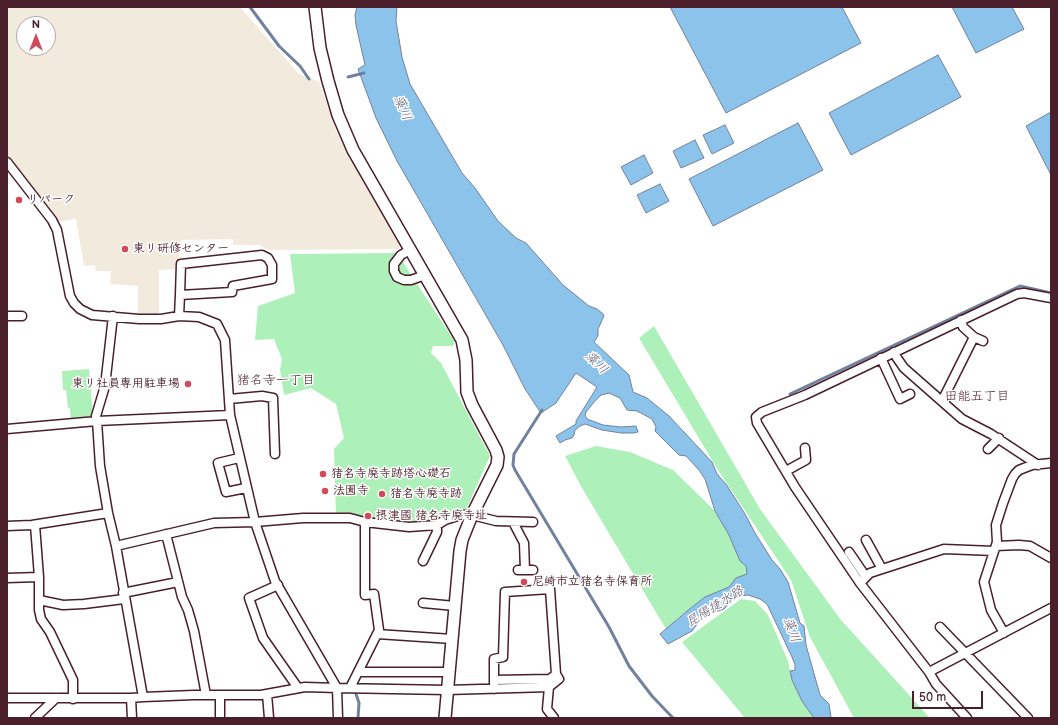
<!DOCTYPE html>
<meta charset="utf-8">
<style>
body{margin:0}
#map{position:relative;width:1058px;height:725px;overflow:hidden;background:#fff;font-family:"Balsamiq Sans",sans-serif}
canvas{display:block}
.frame{position:absolute;inset:0;border:8px solid #4a1f2b;pointer-events:none}
.north{position:absolute;left:16px;top:16px;width:40px;height:40px;box-sizing:border-box;background:#fff;border:1px solid #b7a5aa;border-radius:50%;rotate:0deg;font-size:11px;font-weight:700;line-height:16px;text-align:center;color:#4a1f2b}
.north::after{content:'';display:block;margin:auto;width:14px;height:18px;background:#d1495b;clip-path:polygon(50% 0,100% 100%,50% 72%,0 100%)}
.scale{position:absolute;left:912px;top:691px;width:71px;height:18px;box-sizing:border-box;border:2px solid #4a1f2b;border-top:0;padding-left:5px;font-size:12px;line-height:14px;white-space:nowrap;color:#4a1f2b;-webkit-text-stroke:3px #fff;paint-order:stroke}
</style>
<div id="map">
<canvas width="1058" height="725"></canvas>
<div class="frame"></div>
<div class="north">N</div>
<div class="scale">50 m</div>
</div>
<script>
const ctx = document.querySelector('canvas').getContext('2d');
ctx.lineJoin = 'round';
function fillPath(path, color) { ctx.fillStyle = color; ctx.fill(path, 'evenodd'); }
const toPath = rows => new Path2D(rows.map(r => 'M' + r).join(''));
function stroke(path, color, width, dash) { ctx.strokeStyle = color; ctx.lineWidth = width; ctx.lineCap = dash ? 'butt' : 'round'; ctx.setLineDash(dash || []); ctx.stroke(path); }
function label(font, color, halo, rows, align = 'center') {
  ctx.font = font + ' "Balsamiq Sans","Klee One",sans-serif'; ctx.lineWidth = 3; ctx.setLineDash([]); ctx.textBaseline = 'middle'; ctx.strokeStyle = halo; ctx.fillStyle = color; for (const [text, x, y, turn = 0] of rows) {
    ctx.save(); ctx.translate(x, y); ctx.rotate((+turn || 0) * Math.PI / 180); ctx.textAlign = isNaN(turn) ? turn : align; if (halo) ctx.strokeText(text, 0, 0); ctx.fillText(text, 0, 0); ctx.restore();
  }
}
const built = toPath([
 [7,7,240,7,298,73,319,82,337,133,400,245,399,249,268,250,259,245,233,245,233,239,181,240,178,269,159,270,159,314,138,314,138,286,110,284,111,271,96,271,95,265,84,266,76,219,58,222,7,157],
 [24,24,48,24,48,48,24,48]
]);
const green = toPath([
 [397,253,455,342,453,346,433,346,431,353,441,363,490,456,465,512,442,515,432,525,372,520,366,518,336,515,334,449,344,438,336,404,311,388,284,395,280,370,282,359,274,339,255,340,258,306,295,293,290,254],
 [654,326,760,509,841,620,930,718,854,718,810,637,791,580,718,470,639,338],
 [89,369,93,416,91,419,71,421,70,408,68,408,66,390,63,390,62,371],
 [596,446,630,452,673,470,715,511,729,535,740,561,746,566,747,574,736,578,729,587,705,597,679,617,666,629,582,488,565,456],
 [741,599,755,601,768,615,788,661,792,680,802,701,814,718,745,718,682,642]
]);
const water = toPath([
 [357,7,397,7,396,21,402,57,410,84,462,173,475,188,498,221,516,238,526,243,563,285,589,306,597,309,603,314,604,316,598,329,598,336,594,342,629,375,633,392,647,398,669,416,712,462,717,474,726,484,745,514,755,533,772,560,780,569,788,582,800,623,804,626,806,645,820,695,829,704,831,717,828,718,814,718,802,701,792,680,790,671,795,670,795,665,792,657,767,604,760,599,748,595,738,596,732,600,724,609,715,612,710,611,701,619,692,631,668,644,660,634,687,611,705,597,729,587,736,578,747,574,746,566,740,561,729,535,715,511,705,479,699,470,686,456,679,455,655,431,656,427,652,419,637,411,627,410,620,398,609,393,601,395,595,401,586,412,585,415,587,419,603,425,621,427,636,426,638,432,634,433,621,433,602,430,585,424,580,426,575,430,574,435,572,438,565,440,560,443,556,436,576,424,576,421,597,387,576,373,556,403,541,413,525,389,503,345,397,161,376,118,358,69,365,65,356,25,355,15,357,7],
 [670,7,842,7,861,43,726,113,670,7],
 [952,7,1012,7,1024,29,976,53,952,7],
 [938,55,961,97,851,155,829,113,938,55],
 [1051,112,1051,175,1026,126,1051,112],
 [798,123,823,170,713,226,689,179,798,123],
 [725,125,734,143,712,154,703,135,725,125],
 [695,140,704,158,681,168,673,151,695,140],
 [644,155,653,173,631,185,621,167,644,155],
 [660,184,669,201,646,213,637,195,660,184]
]);
const stream = toPath([
 [250,7,279,46,300,66,309,79],
 [348,77,364,73],
 [790,394,1020,286,1051,293],
 [542,410,514,454,513,465,515,470,609,627,629,666,652,696,673,718],
 [356,694,359,703,358,718]
]);
const street = toPath([
 [7,162,52,220,57,230,70,296,74,303,80,309,92,315,139,319,161,319,179,316,199,317,217,324,225,340,230,415,255,522,275,581,337,688,447,690,549,687,559,679,556,674],
 [410,250,401,255,394,264,394,271,397,277,404,280,411,280,425,275],
 [7,316,22,316],
 [179,316,180,295,181,264,262,255,268,258,272,265,272,279,233,286,232,292,180,295],
 [961,320,963,327,974,337,983,341],
 [894,352,897,358,904,368,962,419,991,434,1038,465],
 [881,358,900,399,910,394],
 [229,399,262,396,273,398,275,454],
 [942,401,974,337],
 [7,429,97,421,96,416,105,386,113,316],
 [988,449,999,438],
 [239,458,218,463,226,492,246,488],
 [786,471,806,460,805,448],
 [513,522,524,543,525,570],
 [35,525,39,577,39,610,41,619,50,632,73,680,73,699],
 [7,526,32,525,108,513],
 [166,534,182,597,188,610,194,631,206,695],
 [866,540,882,569],
 [116,546,214,523,255,522,303,518,350,518,365,522,409,527,437,525,445,520,461,515,472,515,496,521,533,522],
 [996,546,1019,545,1030,546,1051,558],
 [849,552,866,577],
 [423,561,437,532,437,525],
 [518,570,533,570],
 [7,578,39,577],
 [860,583,870,573,944,549,994,551],
 [278,585,249,598,263,638,298,688],
 [123,593,178,582],
 [39,600,63,605,84,604,124,599],
 [423,603,455,606],
 [940,627,1028,718],
 [1004,633,991,610,984,582,997,542,996,525,1003,503,1012,479,1015,474,1019,470,1032,465,1051,463],
 [377,634,452,639],
 [358,672,449,672],
 [929,672,1051,608],
 [494,680,550,679,556,674,550,589,505,592,503,657,494,659,494,689],
 [549,687,547,709,554,718],
 [350,688,379,630,374,594,365,595,365,522],
 [267,694,269,718],
 [220,695,220,718],
 [143,697,116,546,108,513,100,466,97,421,230,415],
 [7,698,131,698,143,697,194,695,261,695,305,687,337,688,338,718],
 [131,698,132,718],
 [35,718,56,698],
 [967,718,936,684,929,672,860,583,795,487,757,423,756,417,762,412,805,395,1017,294,1024,293,1051,298]
]);
const secondary = toPath([
 [315,7,320,48,328,81,338,115,353,150,462,340,466,360,467,392,472,405,496,450,498,457,497,465,472,515,462,540,460,551,445,718]
]);
const markers = [
 [19,200,4,"#d1495b"],
 [125,249,4,"#d1495b"],
 [188,384,4,"#d1495b"],
 [323,474,4,"#d1495b"],
 [325,491,4,"#d1495b"],
 [382,494,4,"#d1495b"],
 [368,516,4,"#d1495b"],
 [524,582,4,"#d1495b"]
];
const poiNames = [
 ["リパーク",27,200],
 ["東リ研修センター",133,249],
 ["東リ社員専用駐車場",180,384,"right"],
 ["猪名寺廃寺跡塔心礎石",331,474],
 ["法園寺",333,491],
 ["猪名寺廃寺跡",390,494],
 ["摂津國 猪名寺廃寺址",376,516],
 ["尼崎市立猪名寺保育所",532,582]
];
const waterNames = [
 ["藻川",402,108,67],
 ["藻川",596,363,43],
 ["昆陽捷水路",715,607,-32],
 ["藻川",791,630,70]
];
const neighbourhoodNames = [
 ["猪名寺一丁目",276,381],
 ["田能五丁目",977,397]
];
fillPath(built, '#f2eadc');
fillPath(green, '#aef0b9');
fillPath(water, '#8cc3ea');
stroke(water, '#72819e', 1);
stroke(stream, '#72819e', 3);
stroke(street, '#4a1f2b', 11);
stroke(secondary, '#4a1f2b', 14);
stroke(street, '#fff', 8);
stroke(secondary, '#fff', 11);
for (const [x, y, r, color] of markers) { const dot = new Path2D(); dot.arc(x, y, r, 0, 2 * Math.PI); ctx.fillStyle = color; ctx.fill(dot); stroke(dot, '#fff', 1.5); }
label('bold 12px', '#4a1f2b', '#fff', poiNames, 'left');
label('italic 13px', '#61586e', '#fff', waterNames);
label('13px', '#4a1f2b', '#fff', neighbourhoodNames);
</script>
